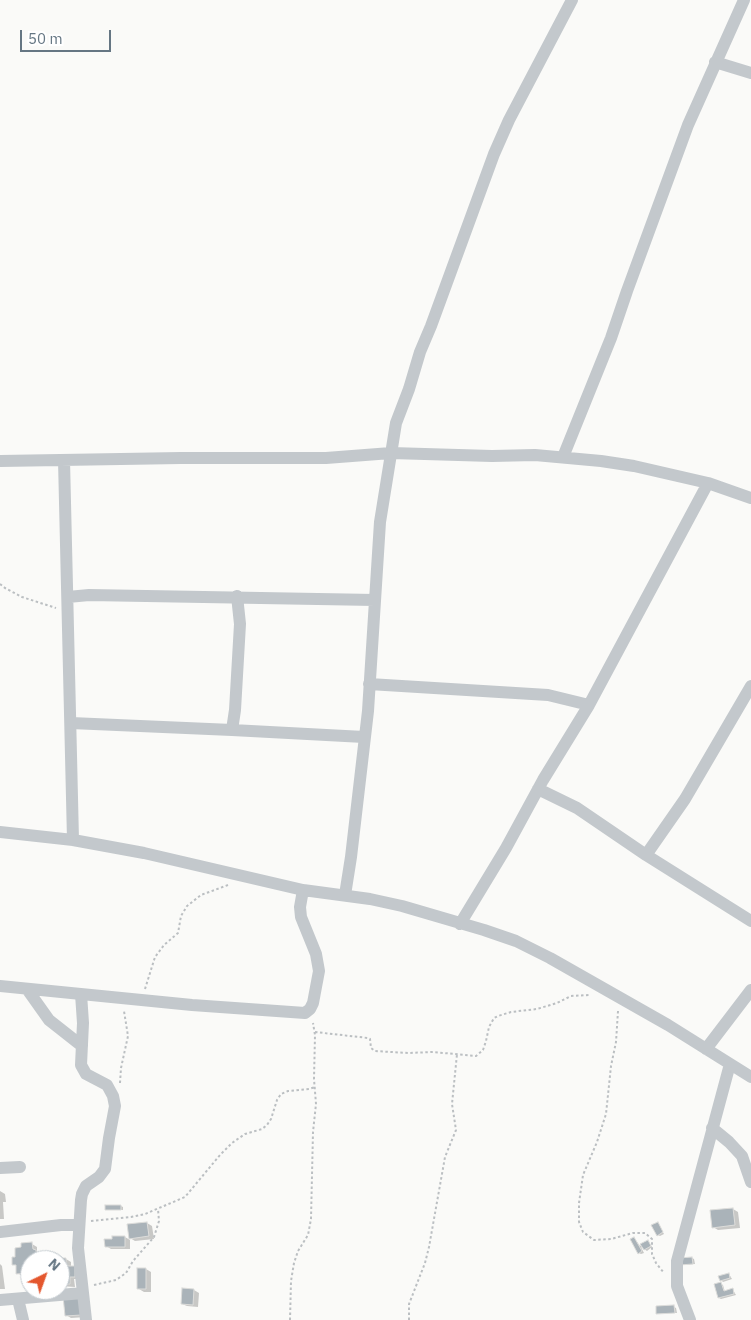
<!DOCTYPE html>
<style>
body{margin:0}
#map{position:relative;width:751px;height:1320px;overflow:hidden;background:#fafaf8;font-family:"IBM Plex Sans",sans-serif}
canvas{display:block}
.north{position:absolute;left:20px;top:1250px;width:50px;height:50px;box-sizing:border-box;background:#fff;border:1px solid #c1c8cd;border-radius:50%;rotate:42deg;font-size:14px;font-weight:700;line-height:20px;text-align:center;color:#657683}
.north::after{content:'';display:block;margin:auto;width:18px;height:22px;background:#e4572e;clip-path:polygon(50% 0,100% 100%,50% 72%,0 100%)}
.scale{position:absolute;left:20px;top:30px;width:91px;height:22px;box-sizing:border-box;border:2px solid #657683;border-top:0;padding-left:6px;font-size:15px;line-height:18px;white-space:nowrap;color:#657683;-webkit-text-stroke:4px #fff;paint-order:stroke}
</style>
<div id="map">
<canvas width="751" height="1320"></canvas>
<div class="north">N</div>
<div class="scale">50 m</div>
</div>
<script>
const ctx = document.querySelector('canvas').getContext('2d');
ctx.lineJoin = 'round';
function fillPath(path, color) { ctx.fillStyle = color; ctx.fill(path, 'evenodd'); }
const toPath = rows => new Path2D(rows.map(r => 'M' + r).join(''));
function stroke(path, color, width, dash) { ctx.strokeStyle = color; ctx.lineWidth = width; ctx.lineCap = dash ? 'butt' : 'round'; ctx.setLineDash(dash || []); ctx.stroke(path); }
const shadow = toPath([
 [0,1191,5,1194,6,1202,3,1202,4,1219,0,1219],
 [121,1206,123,1207,123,1210,106,1209],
 [733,1209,738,1212,740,1228,718,1230,713,1227],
 [147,1223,152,1226,154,1239,135,1241,130,1238,128,1225],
 [658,1223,664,1234,660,1236,658,1235],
 [125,1237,130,1240,130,1249,111,1249,106,1246],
 [634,1238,640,1246,648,1241,652,1247,647,1251,641,1247,644,1253,641,1254,639,1253],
 [32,1244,37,1247,37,1252,41,1254,42,1260,30,1260,30,1276,23,1276,17,1273,17,1266,14,1264,17,1258],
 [692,1258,694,1259,695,1264,683,1265,680,1259],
 [66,1259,71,1262,71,1267,80,1279,74,1279,75,1287,60,1286,60,1260,55,1260],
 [0,1264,2,1266,5,1289,0,1289],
 [146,1269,151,1272,151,1292,144,1292,139,1289],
 [729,1274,732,1279,723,1282,721,1280],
 [721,1284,723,1285,725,1292,733,1290,736,1295,721,1299,719,1298],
 [194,1290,199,1293,198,1307,187,1306,182,1304],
 [64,1297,86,1317,71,1318,66,1315],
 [674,1307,676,1308,677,1313,657,1313]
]);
const building = toPath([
 [105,1205,121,1205,121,1210,105,1210,105,1205],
 [733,1208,735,1225,712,1228,710,1210,733,1208],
 [147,1222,149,1236,129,1239,127,1224,147,1222],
 [658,1222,663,1232,657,1236,651,1225,658,1222],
 [112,1236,125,1236,125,1247,105,1247,104,1239,112,1239,112,1236],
 [634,1237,642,1251,638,1254,630,1239,634,1237],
 [648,1240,651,1246,644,1250,640,1244,648,1240],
 [32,1242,33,1249,36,1250,37,1260,30,1260,30,1273,16,1274,16,1265,12,1265,12,1257,15,1257,15,1248,21,1247,21,1243,32,1242],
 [692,1257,693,1264,679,1265,679,1258,692,1257],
 [54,1258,66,1258,66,1266,75,1266,75,1277,70,1277,70,1284,60,1284,60,1260,54,1260,54,1258],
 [137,1268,146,1268,146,1289,137,1289,137,1268],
 [729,1273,730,1278,720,1281,718,1276,729,1273],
 [721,1282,724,1291,733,1288,734,1294,718,1298,714,1284,721,1282],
 [182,1288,194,1289,193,1305,181,1304,182,1288],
 [79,1294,81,1315,65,1316,63,1296,79,1294],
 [674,1305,675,1313,656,1314,656,1306,674,1305]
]);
const path = toPath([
 [0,584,5,588,22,597,56,608],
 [145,989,155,957,164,945,178,933,181,916,187,906,201,895,228,885],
 [618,1011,616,1042,611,1066,606,1114,597,1142,583,1175,579,1203,579,1222,583,1232,594,1240,611,1239,633,1233,645,1233,652,1239,652,1254,656,1263,664,1273],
 [315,1032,368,1038,370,1039,371,1048,375,1051,408,1053,433,1052,476,1056,483,1050,486,1041,489,1027,494,1018,498,1016,511,1012,537,1009,557,1003,571,996,589,995],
 [120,1083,121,1068,128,1036,124,1011],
 [91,1221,131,1217,145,1214,185,1197,220,1155,232,1143,245,1134,262,1129,267,1125,271,1119,277,1100,281,1094,288,1091,309,1089,315,1087],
 [94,1285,116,1280,126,1273,133,1261,154,1237,159,1221,158,1209],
 [290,1320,291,1281,294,1263,298,1251,308,1235,311,1219,313,1132,316,1104,314,1079,315,1035,313,1023],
 [409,1320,409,1304,425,1263,429,1247,445,1157,456,1130,452,1104,457,1054]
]);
const street = toPath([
 [715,62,751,73],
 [563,457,611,338,627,291,688,125,744,0],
 [64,460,73,840],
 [0,461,181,458,326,458,391,453,492,456,535,455,601,461,634,466,708,483,751,498],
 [68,597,89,595,375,600],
 [369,684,548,695,589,705],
 [71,723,232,730,364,737],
 [232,730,235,710,240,624,237,596],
 [538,789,577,808,646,855,751,921],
 [0,832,73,840,144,853,303,890,370,899,402,906,484,930,516,941,550,958,668,1025,751,1077],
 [646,855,685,799,751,686],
 [345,895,351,857,368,711,380,522,396,423,409,389,420,352,431,326,494,154,509,120,572,0],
 [460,924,506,848,543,780,589,705,708,483],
 [0,986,192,1005,305,1013,310,1009,313,1003,319,971,316,954,301,917,300,907,303,890],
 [27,989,49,1020,82,1046],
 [81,994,83,1023,81,1065,86,1074,107,1085,113,1096,115,1106,109,1138,105,1169,99,1177,86,1186,82,1194,81,1200,78,1248,86,1320],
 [706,1049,751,990],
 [712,1128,729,1142,742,1156,751,1182],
 [0,1168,20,1167],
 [0,1232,61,1225,79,1225],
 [18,1299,23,1320],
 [0,1300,83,1293],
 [690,1320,677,1286,677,1261,730,1064]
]);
fillPath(shadow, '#0003');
fillPath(building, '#aab3b9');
stroke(building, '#dcdcda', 1);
stroke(path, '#bbbfc2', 2, [2.5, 2.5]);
stroke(street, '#c3c8cc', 12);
</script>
